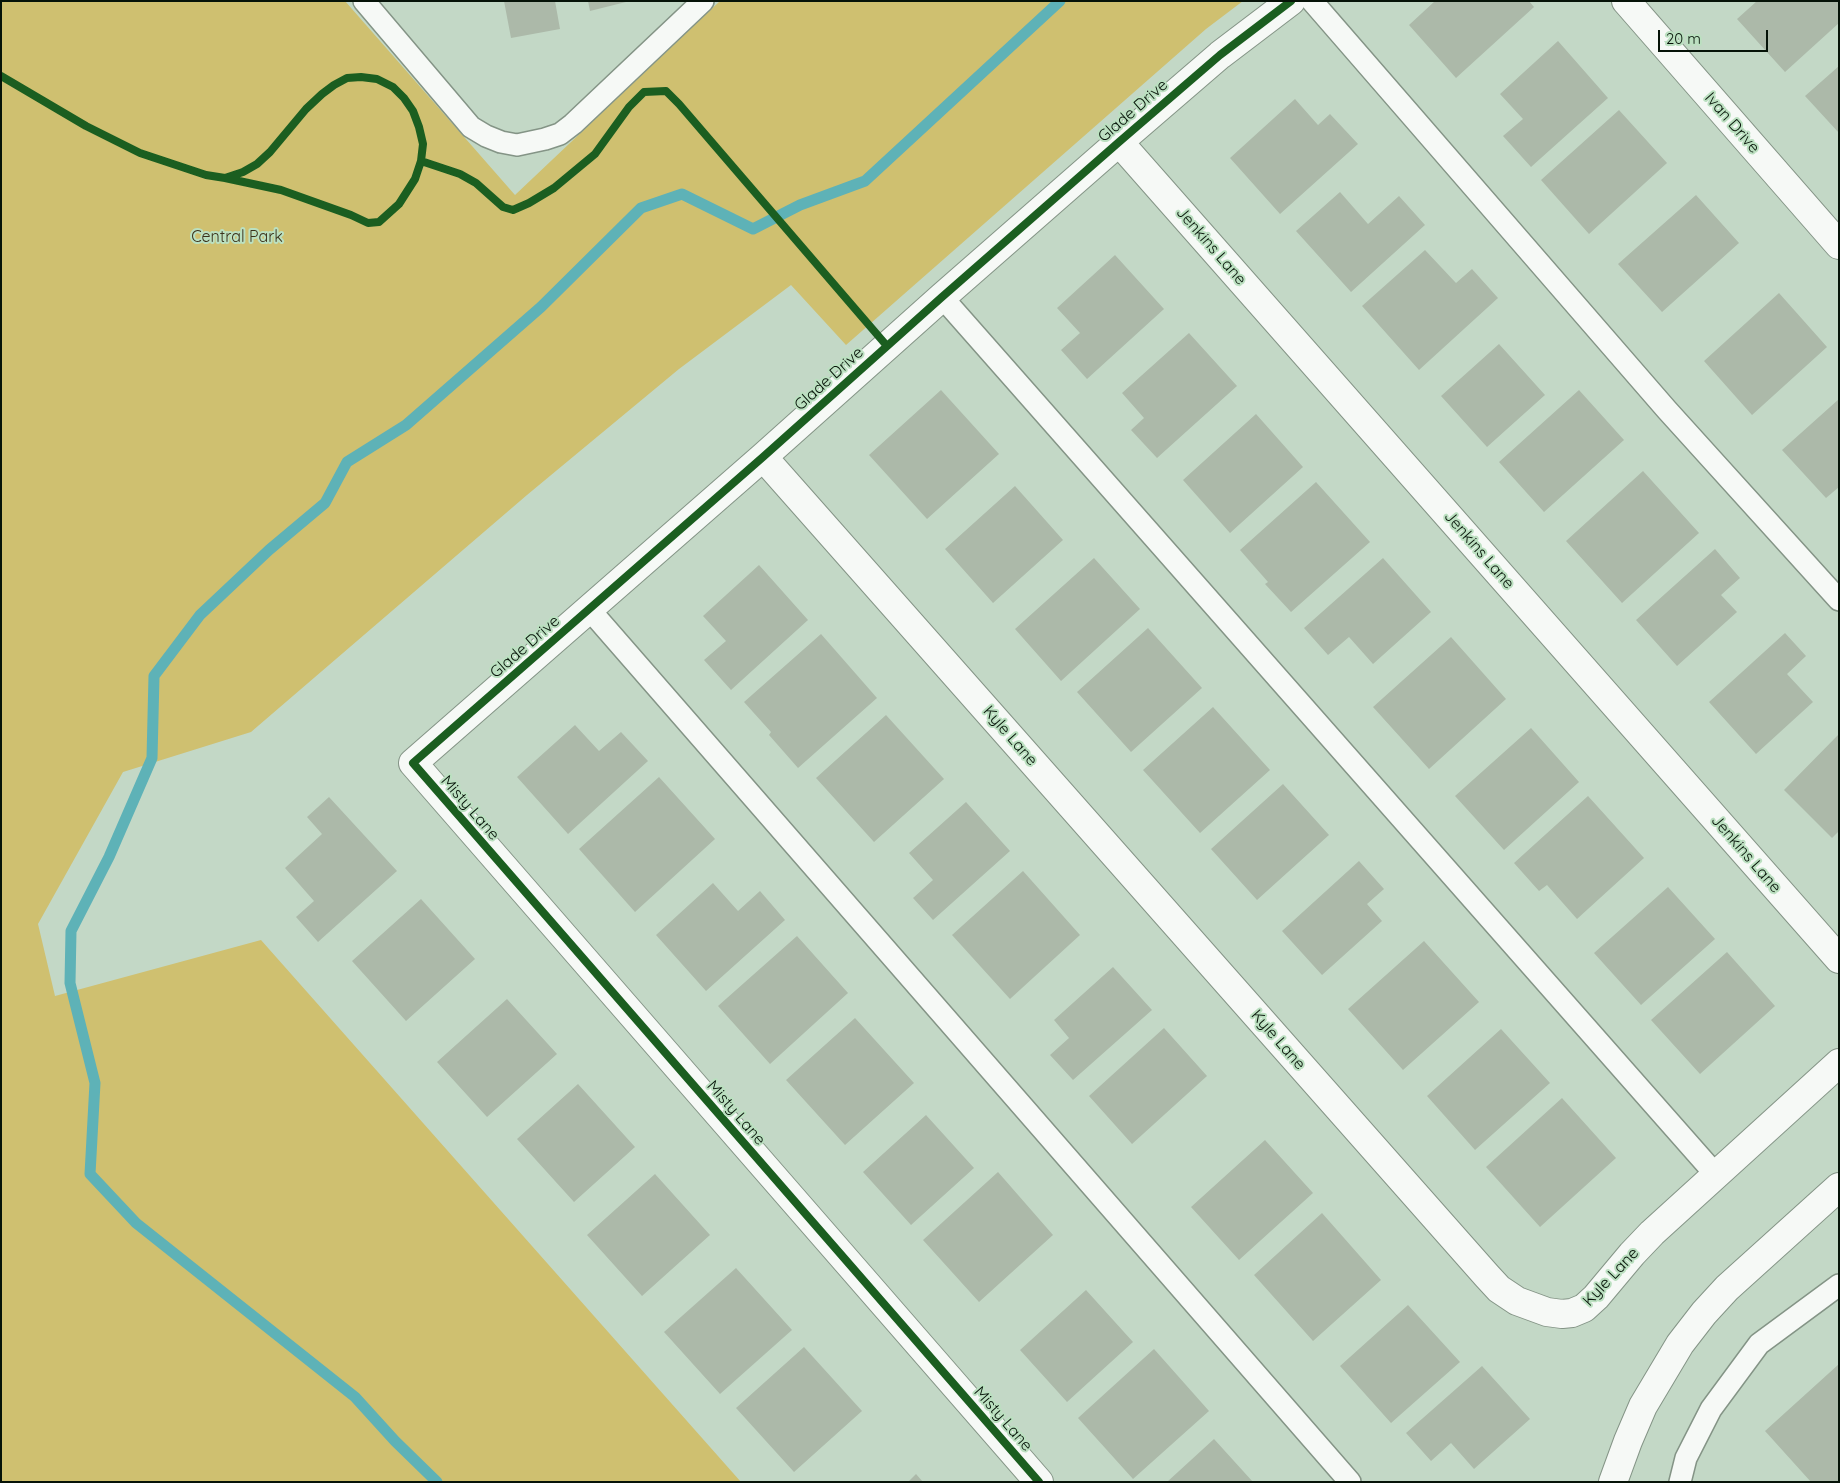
<!DOCTYPE html>
<style>
body{margin:0}
#map{position:relative;width:1840px;height:1483px;overflow:hidden;background:#c3d8c6;font-family:Quicksand,sans-serif}
canvas{display:block}
.frame{position:absolute;inset:0;border:2px solid #061308;pointer-events:none}
.scale{position:absolute;left:1658px;top:30px;width:110px;height:22px;box-sizing:border-box;border:2px solid #061308;border-top:0;padding-left:6px;font-size:15px;line-height:18px;white-space:nowrap;color:#061308;-webkit-text-stroke:4px #bbe0c0;paint-order:stroke}
</style>
<div id="map">
<canvas width="1840" height="1483"></canvas>
<div class="frame"></div>
<div class="scale">20 m</div>
</div>
<script>
const ctx = document.querySelector('canvas').getContext('2d');
ctx.lineJoin = 'round';
function fillPath(path, color) { ctx.fillStyle = color; ctx.fill(path, 'evenodd'); }
const toPath = rows => new Path2D(rows.map(r => 'M' + r).join(''));
function stroke(path, color, width, dash) { ctx.strokeStyle = color; ctx.lineWidth = width; ctx.lineCap = dash ? 'butt' : 'round'; ctx.setLineDash(dash || []); ctx.stroke(path); }
function label(font, color, halo, rows, align = 'center') {
  ctx.font = font + ' Quicksand,sans-serif'; ctx.lineWidth = 4; ctx.setLineDash([]); ctx.textBaseline = 'middle'; ctx.strokeStyle = halo; ctx.fillStyle = color; for (const [text, x, y, turn = 0] of rows) {
    ctx.save(); ctx.translate(x, y); ctx.rotate((+turn || 0) * Math.PI / 180); ctx.textAlign = isNaN(turn) ? turn : align; if (halo) ctx.strokeText(text, 0, 0); ctx.fillText(text, 0, 0); ctx.restore();
  }
}
const green = toPath([
 [1,1,345,1,515,195,720,1,1243,1,1206,29,846,345,791,285,679,369,527,495,251,732,123,772,38,924,55,996,261,940,741,1482,1,1482]
]);
const stream = toPath([
 [437,1482,395,1441,355,1397,136,1223,90,1174,95,1083,70,983,71,931,109,857,152,758,154,676,200,615,269,550,325,503,347,462,406,425,541,307,641,208,682,194,753,229,800,205,865,181,1060,1]
]);
const building = toPath([
 [504,1,555,1,560,29,511,38],
 [588,1,626,1,626,2,590,11],
 [1435,1,1529,1,1534,7,1456,78,1409,25],
 [1757,1,1839,1,1839,23,1785,72,1737,19],
 [1558,41,1608,98,1531,167,1503,136,1523,119,1500,94],
 [1839,66,1839,133,1805,96],
 [1295,99,1318,125,1330,114,1358,144,1280,214,1230,158],
 [1619,110,1667,163,1589,234,1541,180],
 [1340,192,1368,224,1399,196,1425,225,1351,292,1296,231],
 [1696,195,1739,243,1662,312,1618,264],
 [1425,250,1456,283,1472,269,1498,298,1419,370,1362,306],
 [1115,255,1164,309,1087,379,1061,350,1080,333,1057,308],
 [1779,293,1827,347,1752,415,1704,361],
 [1189,333,1237,386,1157,458,1131,430,1144,418,1122,393],
 [1499,344,1545,395,1487,447,1441,396],
 [941,390,999,454,927,519,869,455],
 [1579,390,1624,440,1544,512,1499,462],
 [1839,399,1839,487,1826,498,1782,450],
 [1256,414,1303,467,1230,533,1183,480],
 [1643,471,1699,533,1622,603,1566,541],
 [1316,482,1370,542,1291,612,1265,584,1268,582,1240,550],
 [1015,486,1063,540,993,603,945,549],
 [1715,549,1740,578,1721,595,1737,612,1677,666,1636,620],
 [1094,558,1140,609,1061,681,1015,629],
 [1383,558,1431,612,1373,664,1349,637,1328,655,1304,628],
 [759,565,808,620,731,690,704,660,726,641,703,616],
 [1148,628,1202,688,1131,752,1077,692],
 [1785,633,1806,656,1787,674,1813,702,1756,754,1709,702],
 [821,634,877,698,798,768,769,735,771,732,744,702],
 [1451,637,1506,699,1429,769,1373,707],
 [1213,707,1270,770,1200,833,1143,770],
 [886,715,944,779,874,842,816,778],
 [575,725,599,751,621,732,648,761,568,834,517,777],
 [1531,728,1579,782,1504,850,1455,796],
 [1839,734,1839,831,1832,838,1784,790],
 [659,777,715,839,635,912,579,849],
 [1283,784,1329,835,1257,900,1211,849],
 [1588,796,1644,858,1577,919,1547,885,1539,891,1514,863],
 [329,797,397,871,318,942,296,917,314,901,285,868,322,834,307,817],
 [966,802,1010,851,933,920,913,898,933,880,909,853],
 [1359,861,1384,889,1367,904,1382,921,1322,975,1282,931],
 [1023,871,1080,935,1010,999,952,935],
 [713,883,738,911,760,891,785,920,706,991,656,935],
 [1668,887,1715,939,1641,1005,1594,953],
 [421,899,475,959,406,1021,352,961],
 [797,936,848,993,770,1064,718,1006],
 [1424,941,1479,1002,1403,1070,1348,1009],
 [1727,952,1775,1006,1700,1074,1651,1020],
 [1113,967,1152,1010,1073,1080,1050,1055,1069,1038,1054,1020],
 [507,999,557,1054,487,1117,437,1062],
 [855,1018,914,1083,845,1145,786,1080],
 [1164,1028,1207,1076,1132,1144,1089,1096],
 [1501,1029,1550,1083,1475,1150,1427,1096],
 [578,1084,635,1147,574,1202,517,1139],
 [1562,1098,1616,1158,1540,1227,1486,1167],
 [926,1115,974,1168,911,1225,863,1172],
 [1265,1140,1313,1193,1239,1260,1191,1207],
 [998,1172,1053,1235,979,1302,923,1240],
 [655,1174,710,1235,642,1296,587,1235],
 [1322,1213,1381,1280,1313,1341,1254,1275],
 [736,1268,792,1330,720,1394,664,1332],
 [1086,1290,1133,1342,1067,1402,1020,1350],
 [1408,1305,1460,1362,1391,1423,1340,1366],
 [804,1347,862,1411,794,1472,736,1408],
 [1154,1349,1209,1411,1133,1479,1078,1418],
 [1839,1364,1839,1482,1811,1482,1765,1431],
 [1482,1366,1530,1419,1474,1469,1451,1443,1431,1461,1406,1433],
 [1214,1439,1253,1482,1167,1482],
 [916,1474,923,1482,908,1482]
]);
const path = toPath([
 [1,76,86,126,140,153,206,175,225,178,243,172,257,164,270,152,306,109,322,94,334,85,347,78,361,77,377,79,393,87,404,98,413,111,419,127,423,144,421,161]
]);
const lane = toPath([
 [364,1,471,127,486,136,501,142,517,145,545,139,560,134,573,124,703,1],
 [1312,1,1667,410,1839,600],
 [942,297,1716,1175],
 [589,609,1350,1482],
 [1680,1482,1686,1458,1711,1409,1759,1344,1839,1285]
]);
const street = toPath([
 [1626,1,1839,245],
 [1119,142,1839,959],
 [763,457,1487,1276,1499,1289,1517,1301,1547,1312,1562,1314,1572,1313,1584,1308,1596,1297,1632,1254,1652,1233,1839,1063],
 [1039,1482,413,763,763,457,942,297,1119,142,1220,55,1291,1]
]);
const secondary = toPath([
 [1613,1482,1628,1441,1643,1406,1680,1344,1704,1313,1727,1288,1839,1187]
]);
const cycleway = toPath([
 [1,76,86,126,140,153,206,175,225,178,243,172,257,164,270,152,306,109,322,94,334,85,347,78,361,77,377,79,393,87,404,98,413,111,419,127,423,144,421,161,415,179,399,204,379,222,368,223,351,215,281,190,225,178],
 [421,161,460,174,476,183,503,207,513,210,529,203,554,188,595,154,629,107,644,92,666,91,679,104,887,346],
 [1039,1482,413,763,763,457,942,297,1119,142,1220,55,1291,1]
]);
const streetNames = [
 ["Glade Drive",1133,111,-41],
 ["Ivan Drive",1732,123,49],
 ["Jenkins Lane",1211,246,49],
 ["Glade Drive",829,379,-42],
 ["Jenkins Lane",1479,550,49],
 ["Glade Drive",525,647,-41],
 ["Kyle Lane",1010,736,49],
 ["Misty Lane",470,808,49],
 ["Jenkins Lane",1746,854,49],
 ["Kyle Lane",1278,1040,49],
 ["Misty Lane",736,1113,49],
 ["Kyle Lane",1611,1277,-47],
 ["Misty Lane",1003,1419,49]
];
const parkNames = [
 ["Central Park",237,237]
];
fillPath(green, '#cfc070');
stroke(stream, '#5eb2b7', 11);
fillPath(building, '#acb9a9');
stroke(lane, '#849486', 24);
stroke(street, '#849486', 30);
stroke(secondary, '#849486', 30);
stroke(path, '#cdd4ce', 3, [2.5, 4]);
stroke(lane, '#f6f9f6', 21);
stroke(street, '#f6f9f6', 28);
stroke(secondary, '#f6f9f6', 28);
stroke(cycleway, '#1b5e20', 8);
label('16px', '#061308', '#bbe0c0', streetNames);
label('16px', '#3a311a', '#bbe0c0', parkNames);
</script>
